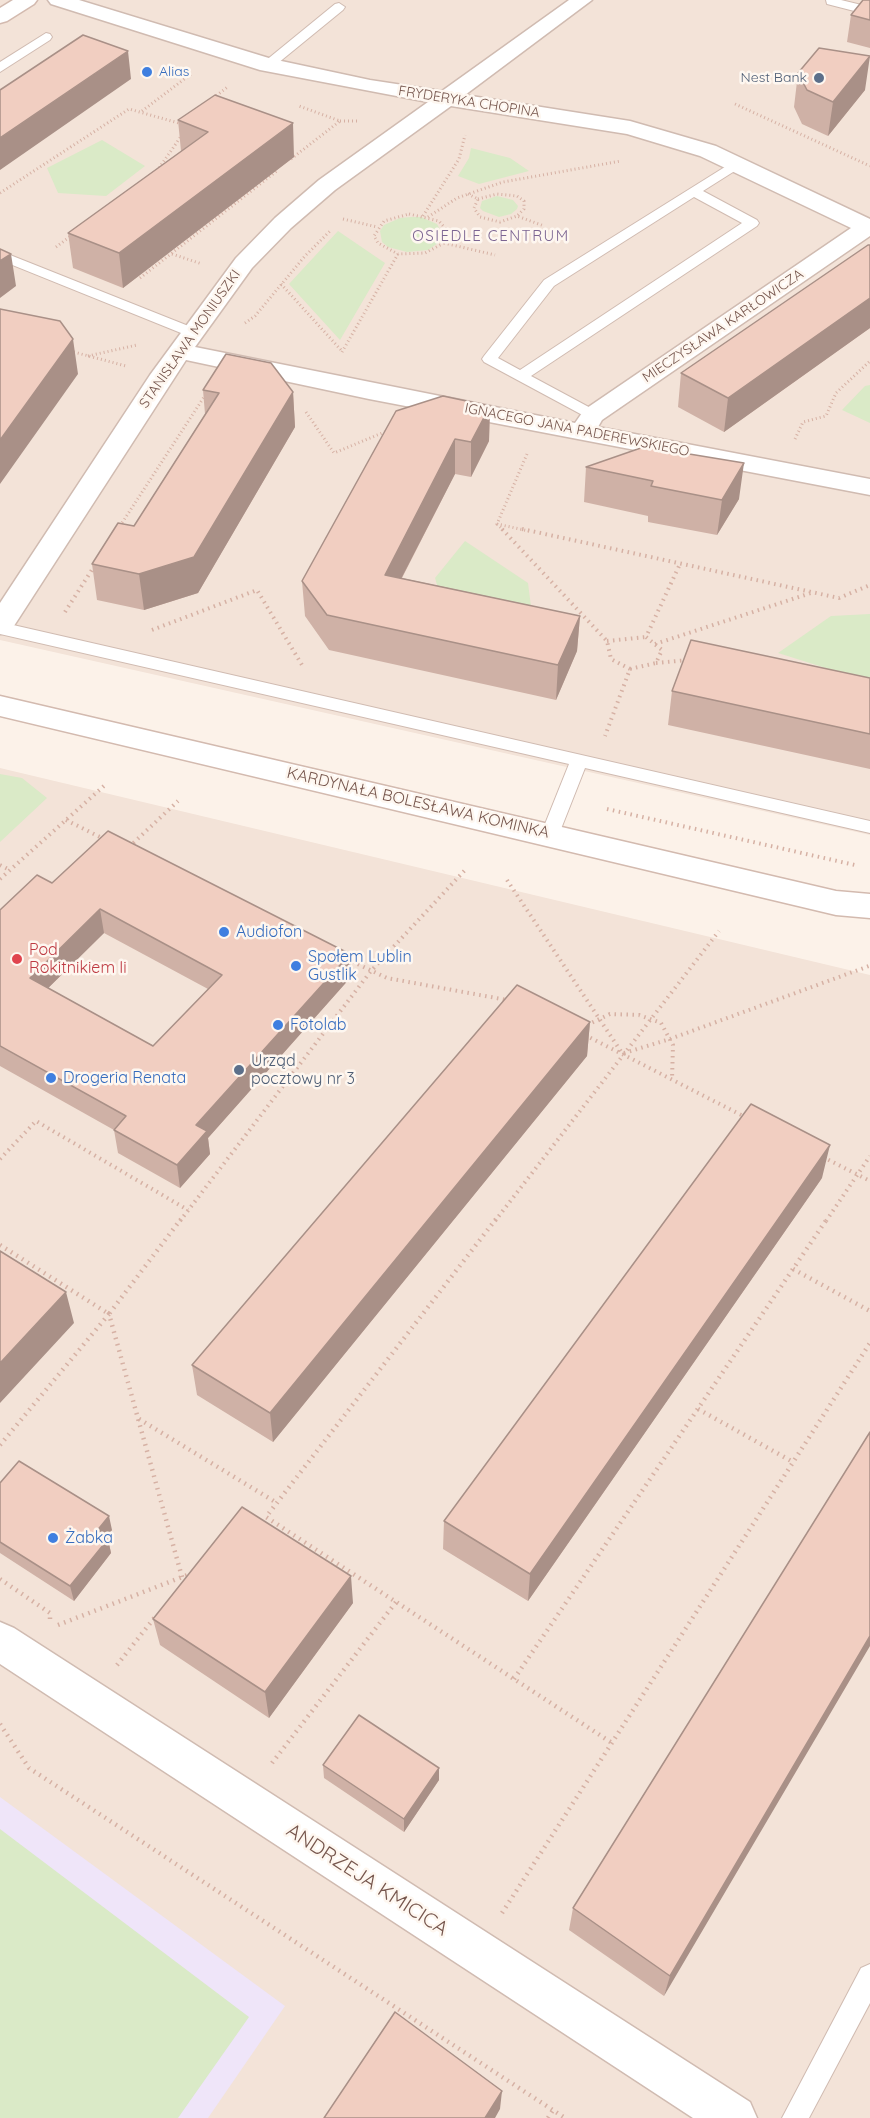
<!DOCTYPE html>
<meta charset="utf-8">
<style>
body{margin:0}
canvas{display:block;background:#fcf2e9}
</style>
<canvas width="870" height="2118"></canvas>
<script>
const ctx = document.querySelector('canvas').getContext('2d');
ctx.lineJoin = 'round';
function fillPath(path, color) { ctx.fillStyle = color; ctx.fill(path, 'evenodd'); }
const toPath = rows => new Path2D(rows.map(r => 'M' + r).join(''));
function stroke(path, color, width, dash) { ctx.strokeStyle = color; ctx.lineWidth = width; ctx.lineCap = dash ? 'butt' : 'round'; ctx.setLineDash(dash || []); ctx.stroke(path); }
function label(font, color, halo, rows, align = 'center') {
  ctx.font = font + ' Quicksand,sans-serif'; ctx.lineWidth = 5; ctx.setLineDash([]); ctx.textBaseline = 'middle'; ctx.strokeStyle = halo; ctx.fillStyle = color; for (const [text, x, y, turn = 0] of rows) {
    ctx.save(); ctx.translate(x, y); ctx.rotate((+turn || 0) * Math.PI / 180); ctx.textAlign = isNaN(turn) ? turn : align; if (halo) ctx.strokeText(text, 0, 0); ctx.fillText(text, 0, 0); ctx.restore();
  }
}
const residential = toPath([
 [0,0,870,0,870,835,0,640],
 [0,768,870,975,870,2118,0,2118]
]);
const education = toPath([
 [0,1797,285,2006,208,2118,0,2118]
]);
const green = toPath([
 [102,140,145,166,106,196,58,193,47,168],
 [471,148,510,158,529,171,479,184,458,176,469,158],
 [497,196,513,200,518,206,517,209,511,214,499,217,483,211,480,208,482,201],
 [411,217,421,217,437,224,443,235,441,241,428,250,407,252,388,247,382,242,380,231,384,225,400,218],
 [338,231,385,263,340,340,289,284],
 [870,385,870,423,842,410,865,386],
 [465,541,528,583,534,630,443,605,435,578],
 [870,614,870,682,778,653,831,616],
 [0,774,22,778,47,798,0,842],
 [0,1829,249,2017,178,2118,0,2118]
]);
const pathFar2 = toPath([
 [213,98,229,86],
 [735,104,870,166],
 [142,111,191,74],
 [340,121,357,121],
 [291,159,340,121,299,106],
 [159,168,182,135],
 [0,193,129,109,182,124],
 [468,194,478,199,474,208,480,217,500,222,517,216,544,226],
 [478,199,497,194,517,196,524,201,524,209,517,216],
 [409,214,439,221,445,228,447,236,444,243,425,253,398,254,378,243,374,236,384,221,409,214],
 [423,216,459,159,465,135],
 [428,217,457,198,503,182,621,161],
 [343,219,377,227],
 [444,243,495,255],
 [56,247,72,235],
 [172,254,202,264],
 [140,278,278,170],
 [281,284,341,350],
 [245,323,255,316,305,256,331,230],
 [70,351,126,366],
 [342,352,398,254],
 [88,356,137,345],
 [306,412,334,453,387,431],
 [795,439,803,422,826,416,836,393,870,361],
 [527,454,497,524,529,531],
 [497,524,504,531],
 [120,526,206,394]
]);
const pathFar1 = toPath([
 [502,529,607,641,611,659,630,669,605,736],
 [522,529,839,598,870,585],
 [65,612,95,565],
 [152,630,257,590,302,665],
 [607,641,646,637],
 [655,644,814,592],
 [656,663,688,660],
 [630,669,656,663,662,650,646,637,680,564],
 [607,809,855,865],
 [66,820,104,839],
 [129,847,178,801],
 [0,865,10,870],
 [0,879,106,784],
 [507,880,622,1053],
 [347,959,387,978,507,1000],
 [587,1025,610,1014,639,1015,661,1023,673,1045,672,1079],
 [585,1035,747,1118],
 [624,1053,670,1039,869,966],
 [823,1157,870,1181],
 [0,1159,36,1121,188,1210],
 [180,1221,371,971,465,870],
 [495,1221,719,931],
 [826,1221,870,1156]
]);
const path = toPath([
 [496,1219,266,1517,612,1743],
 [0,1245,109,1314,181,1219],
 [793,1269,870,1311],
 [698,1409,793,1462],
 [139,1419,277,1503],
 [0,1445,109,1314,182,1577],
 [0,1579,50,1613,50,1621],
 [58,1625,190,1574],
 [117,1665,155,1617],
 [514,1679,827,1219],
 [0,1724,29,1768,565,2118],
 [272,1763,396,1602],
 [502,1913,870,1343],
 [548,2118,553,2110]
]);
const lane = toPath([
 [826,0,841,0,870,7,870,15,827,4,826,0],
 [339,3,345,7,343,10,272,68,264,68,262,65,264,62,335,4,339,3],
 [46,33,50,34,52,37,50,40,0,72,0,62,46,33],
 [736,160,741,161,743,164,741,167,703,191,757,220,759,223,757,226,531,376,598,412,601,415,598,418,588,418,484,362,482,359,484,356,544,280,736,160],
 [694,197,742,223,520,370,498,358,554,286,694,197],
 [0,251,196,329,198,332,191,336,186,335,0,260,0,251],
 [0,622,870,821,870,833,585,768,559,834,556,839,550,841,544,839,541,834,569,764,0,634,0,622],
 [870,1964,870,2003,809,2118,782,2118,861,1968,870,1964]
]);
const street = toPath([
 [48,0,79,0,272,59,370,80,442,91,569,0,592,0,465,95,630,121,716,146,870,219,870,236,602,420,598,427,870,479,870,495,369,399,186,360,10,632,0,634,0,603,150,375,236,258,275,218,319,180,428,102,260,70,51,4,48,0],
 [451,106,627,134,700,156,851,228,584,410,575,423,195,347,252,268,291,228,335,190,451,106],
 [0,1622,14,1628,750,2102,757,2118,693,2118,0,1664,0,1622]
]);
const secondary = toPath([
 [13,0,37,0,34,4,7,21,0,23,0,8,13,0],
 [0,696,836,891,870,894,870,918,836,915,0,716,0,696]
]);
const wall = toPath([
 [870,0,870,48,847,42,851,15],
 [798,73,865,90,828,136,802,124,794,107],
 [178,120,294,157,123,288,73,268,68,233,181,151],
 [870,245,870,328,724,432,678,407,681,373],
 [203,390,293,392,295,427,198,593,144,610,97,600,92,564,134,526,205,414],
 [490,406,489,441,471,477,455,474,402,578,580,616,577,651,556,700,329,650,305,616,302,581],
 [665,450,739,499,717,535,648,522,648,516,584,502,586,467],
 [870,678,870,769,668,725,672,691],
 [52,883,350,954,351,977,208,1138,210,1154,180,1188,118,1153,114,1130,0,1066,0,910],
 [104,933,208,989,153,1046,48,988],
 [590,1022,587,1056,273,1442,197,1395,192,1365],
 [822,1178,528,1601,443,1549,444,1521],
 [870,1432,664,1996,569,1930,573,1908],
 [0,1483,112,1530,106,1538,108,1539,111,1553,74,1601,0,1553],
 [353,1603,269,1718,160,1645,153,1619],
 [323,1765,439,1780,404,1832,324,1778]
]);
const shadedWall = toPath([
 [128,51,131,79,0,170,0,138],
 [870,56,865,90,828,136,833,102],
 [293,123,294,157,123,288,119,253],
 [11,254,16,286,0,298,0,261],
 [870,298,870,328,724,432,728,398],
 [73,339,78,374,0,484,0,440],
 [293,392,295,427,198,593,144,610,139,574],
 [490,406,489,441,471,477,471,442],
 [455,439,455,474,385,610,385,575],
 [744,463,739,499,717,535,722,500],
 [580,616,577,651,556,700,558,665],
 [100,909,104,933,35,1001,30,978],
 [350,954,351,977,208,1138,210,1154,180,1188,177,1165,196,1125],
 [590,1022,587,1056,273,1442,270,1413],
 [830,1145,822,1178,528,1601,530,1574],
 [66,1292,74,1323,0,1403,0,1363],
 [109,1516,112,1530,100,1546,96,1532],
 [108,1539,111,1553,74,1601,70,1586],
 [351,1576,353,1603,269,1718,265,1692],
 [870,1636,870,1646,664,1996,670,1976],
 [439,1768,439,1780,404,1832,404,1819],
 [502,2091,500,2109,495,2118,485,2118]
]);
const building = toPath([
 [863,0,870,0,870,20,851,15,863,0],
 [83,35,128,51,0,138,0,90,83,35],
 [819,48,870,56,833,102,807,90,798,73,819,48],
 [215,95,293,123,119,253,68,233,208,132,178,120,215,95],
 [868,245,870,245,870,298,728,398,681,373,868,245],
 [0,249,11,254,0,261,0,249],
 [0,309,60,321,73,339,0,440,0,309],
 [226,354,271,363,293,392,194,557,139,574,92,564,118,523,134,526,219,393,203,390,226,354],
 [443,396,490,406,471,442,455,439,385,575,580,616,558,665,327,615,302,581,396,411,443,396],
 [658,442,665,450,744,463,722,500,651,486,653,481,586,467,658,442],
 [691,640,870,678,870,734,672,691,691,640],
 [108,831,350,954,196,1125,207,1131,177,1165,114,1130,126,1116,0,1046,0,910,37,875,52,883,108,831],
 [100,909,222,975,153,1046,30,978,100,909],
 [517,985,590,1022,270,1413,192,1365,517,985],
 [751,1104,830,1145,530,1574,444,1521,751,1104],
 [0,1251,66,1292,0,1363,0,1251],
 [870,1432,870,1636,670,1976,573,1908,870,1432],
 [19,1461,109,1516,96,1532,108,1539,70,1586,0,1542,0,1483,19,1461],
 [242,1507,351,1576,265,1692,153,1619,242,1507],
 [359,1715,439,1768,404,1819,323,1765,359,1715],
 [395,2012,502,2091,485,2118,324,2118,395,2012]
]);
const markers = [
 [147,72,6,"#3f7fe0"],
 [819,78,6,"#5c6f8a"],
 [224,932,6,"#3f7fe0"],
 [17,959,6,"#e0444e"],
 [296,966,6,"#3f7fe0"],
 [278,1025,6,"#3f7fe0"],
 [239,1070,6,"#5c6f8a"],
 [51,1078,6,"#3f7fe0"],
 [53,1538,6,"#3f7fe0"]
];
const farShopnames = [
 ["Alias",159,72]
];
const farServicenames = [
 ["Nest Bank",807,78]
];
const farStreetnames = [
 ["FRYDERYKA CHOPINA",469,102,9],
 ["MIECZYSŁAWA KARŁOWICZA",723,326,-34],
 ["STANISŁAWA MONIUSZKI",190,339,-55],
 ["IGNACEGO JANA PADEREWSKIEGO",577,430,11]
];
const farNeighbourhoodnames = [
 ["OSIEDLE CENTRUM",491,236]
];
const streetNames = [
 ["KARDYNAŁA BOLESŁAWA KOMINKA",418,803,13]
];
const shopNames = [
 ["Audiofon",236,932],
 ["Społem Lublin",308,957],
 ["Gustlik",308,975],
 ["Fotolab",290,1025],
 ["Drogeria Renata",63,1078],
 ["Żabka",65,1538]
];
const healthNames = [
 ["Pod",29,950],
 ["Rokitnikiem Ii",29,968]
];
const serviceNames = [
 ["Urząd",251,1061],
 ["pocztowy nr 3",251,1079]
];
const nearStreetnames = [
 ["ANDRZEJA KMICICA",367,1880,33]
];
fillPath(residential, '#f3e3d8');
fillPath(education, '#efe5f9');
fillPath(green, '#daeac7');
stroke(lane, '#d0bbb1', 2);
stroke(street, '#d0bbb1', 3);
stroke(secondary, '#d3baaf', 3);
stroke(pathFar2, '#d6b1a4', 3, [1, 3]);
stroke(pathFar1, '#d6b1a4', 4, [1.5, 4.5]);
stroke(path, '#d6b1a4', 4.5, [1.5, 5]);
fillPath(lane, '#fff');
fillPath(street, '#fff');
fillPath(secondary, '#fff');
fillPath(wall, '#cfb1a6');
fillPath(shadedWall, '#a99087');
fillPath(building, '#f1cec1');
stroke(building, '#a99087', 1.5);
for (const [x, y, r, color] of markers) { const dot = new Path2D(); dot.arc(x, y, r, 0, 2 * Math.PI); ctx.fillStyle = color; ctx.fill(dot); stroke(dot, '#fef7f0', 2); }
label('14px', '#366cbe', '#fef7f0', farShopnames, 'left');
label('14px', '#4e5e75', '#fef7f0', farServicenames, 'right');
label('14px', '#76564d', '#fef7f0', farStreetnames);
ctx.letterSpacing = '1.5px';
label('15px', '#7c6592', '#fef7f0', farNeighbourhoodnames);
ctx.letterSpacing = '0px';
label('16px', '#76564d', '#fef7f0', streetNames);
label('16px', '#366cbe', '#fef7f0', shopNames, 'left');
label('16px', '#be3a42', '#fef7f0', healthNames, 'left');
label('16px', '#4e5e75', '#fef7f0', serviceNames, 'left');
label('20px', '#76564d', '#fef7f0', nearStreetnames);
</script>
